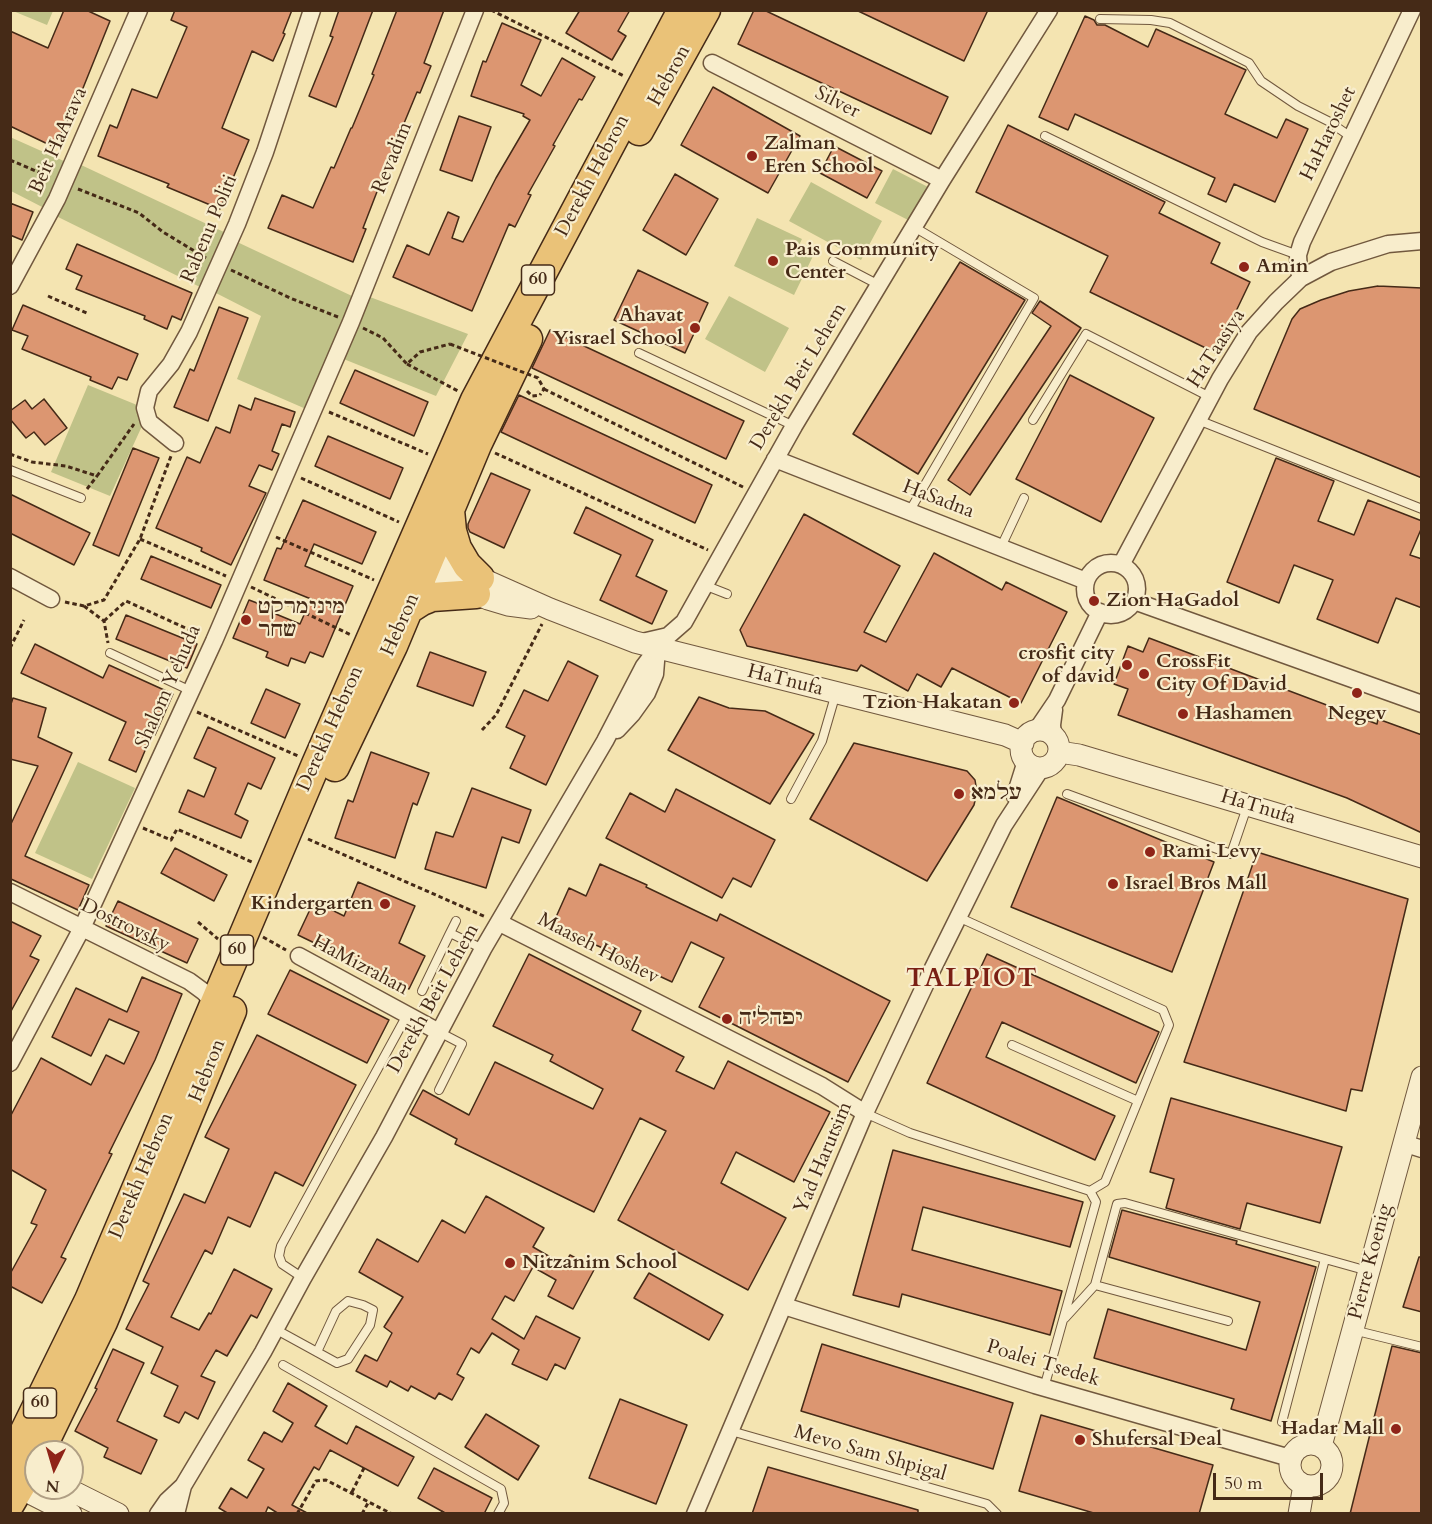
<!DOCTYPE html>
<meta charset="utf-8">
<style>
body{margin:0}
#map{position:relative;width:1432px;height:1524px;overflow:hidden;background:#f4e4b1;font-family:Cardo,serif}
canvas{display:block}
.frame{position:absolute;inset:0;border:12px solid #452a17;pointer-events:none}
.north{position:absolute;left:24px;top:1440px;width:60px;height:60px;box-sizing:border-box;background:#f8edcc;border:2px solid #b09f84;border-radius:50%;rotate:185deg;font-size:16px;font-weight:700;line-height:24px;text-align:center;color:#452a17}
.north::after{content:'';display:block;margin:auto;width:21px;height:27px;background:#8f2418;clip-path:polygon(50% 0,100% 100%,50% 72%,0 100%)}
.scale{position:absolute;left:1213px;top:1473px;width:110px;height:27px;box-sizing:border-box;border:3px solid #452a17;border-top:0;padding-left:8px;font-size:18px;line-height:21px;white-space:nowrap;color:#452a17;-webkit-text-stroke:4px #f8edcc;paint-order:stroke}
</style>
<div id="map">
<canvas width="1432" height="1524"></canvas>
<div class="frame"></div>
<div class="north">N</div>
<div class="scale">50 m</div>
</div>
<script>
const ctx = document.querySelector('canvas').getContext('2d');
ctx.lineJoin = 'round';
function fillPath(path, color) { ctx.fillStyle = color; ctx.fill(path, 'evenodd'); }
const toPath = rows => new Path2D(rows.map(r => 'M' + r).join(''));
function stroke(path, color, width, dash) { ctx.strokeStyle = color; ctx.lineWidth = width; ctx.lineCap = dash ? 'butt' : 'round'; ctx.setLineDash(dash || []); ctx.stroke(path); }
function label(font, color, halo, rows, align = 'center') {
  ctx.font = font + ' Cardo,"Frank Ruhl Libre",serif'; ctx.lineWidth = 4.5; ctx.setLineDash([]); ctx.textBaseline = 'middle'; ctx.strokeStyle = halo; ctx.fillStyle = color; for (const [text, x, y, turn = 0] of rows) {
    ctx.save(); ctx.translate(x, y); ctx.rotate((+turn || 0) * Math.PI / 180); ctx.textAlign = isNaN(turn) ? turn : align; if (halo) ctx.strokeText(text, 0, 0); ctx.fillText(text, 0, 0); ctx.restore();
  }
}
const green = toPath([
 [13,11,53,11,47,25],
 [10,137,66,162,46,209,11,191],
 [79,164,226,233,200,287,54,215],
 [893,169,928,187,910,221,875,203],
 [811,182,882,221,861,260,789,221],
 [757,218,802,239,797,249,813,256,794,295,734,266],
 [235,241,352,296,306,409,237,379,261,316,212,291],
 [362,294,468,334,436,396,336,356],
 [729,296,789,328,765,372,705,339],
 [88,385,137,405,142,426,110,496,51,472],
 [78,762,135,788,92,879,35,853]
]);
const building = toPath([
 [64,10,86,10,110,21,77,103,54,147,10,126,10,31,48,48,64,10],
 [175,10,292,10,283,33,285,34,273,61,252,51,222,128,249,140,220,209,167,187,169,184,98,156,110,125,117,128,132,89,157,98,187,27,171,20,175,10],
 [339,10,373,10,336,107,309,96,333,37,330,36,339,10],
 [397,10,444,10,424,63,431,66,420,93,417,92,395,145,363,228,366,229,353,262,268,228,282,195,313,208,331,167,334,168,351,128,352,128,374,75,372,74,397,10],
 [580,10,630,10,618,31,626,36,612,60,566,33,580,10],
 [754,10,764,10,948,97,931,134,738,44,754,10],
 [856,10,988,10,964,61,856,10],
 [1085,16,1094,20,1097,25,1105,25,1148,47,1156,29,1246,70,1225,114,1277,138,1286,119,1308,129,1275,202,1234,184,1226,202,1208,194,1215,178,1075,114,1068,130,1039,117,1085,16],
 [502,23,541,40,521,85,541,96,562,58,595,77,582,100,579,99,553,145,555,146,528,194,531,195,515,227,509,224,472,311,393,277,407,245,429,255,448,212,459,217,452,238,463,242,496,178,530,120,523,116,524,114,471,96,483,61,486,62,502,23],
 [713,87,800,136,768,193,681,145,713,87],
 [459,116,491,127,472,181,440,170,459,116],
 [1008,125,1165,202,1159,213,1220,243,1211,263,1250,282,1216,353,1090,292,1108,256,976,192,1008,125],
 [834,146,882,171,867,198,820,173,834,146],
 [675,174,718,199,686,255,643,230,675,174],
 [10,203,33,212,22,240,10,235,10,203],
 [77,244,192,293,181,320,172,316,167,329,144,319,145,316,76,289,82,276,66,269,77,244],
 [960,262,1025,300,918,474,853,434,960,262],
 [638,270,708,303,685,353,614,320,638,270],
 [1378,286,1422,288,1422,478,1254,409,1292,319,1300,309,1321,300,1349,291,1378,286],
 [1040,301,1081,328,970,495,948,480,1051,326,1032,313,1040,301],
 [23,305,138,354,127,380,118,377,112,389,90,380,91,377,22,349,28,336,12,330,23,305],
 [219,307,248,318,208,421,174,407,190,369,194,371,219,307],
 [550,330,744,421,726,459,532,368,550,330],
 [355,370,428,402,414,436,340,403,355,370],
 [1070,375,1154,418,1101,522,1016,479,1070,375],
 [519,395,712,485,695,523,501,432,519,395],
 [255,398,295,412,290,427,282,424,272,451,279,454,272,470,259,465,249,486,266,493,231,565,201,551,202,548,156,528,187,457,200,463,216,427,230,433,239,405,251,410,255,398],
 [44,399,67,428,45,445,34,432,26,438,10,419,10,411,25,400,32,409,44,399],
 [328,436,403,468,390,499,315,466,328,436],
 [133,448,159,458,119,556,93,545,133,448],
 [1276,458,1334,481,1318,521,1354,535,1368,500,1422,521,1422,527,1410,555,1422,559,1422,608,1396,598,1378,643,1317,619,1333,580,1294,565,1279,603,1227,582,1276,458],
 [491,473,530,490,504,548,470,532,468,528,468,524,491,473],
 [10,494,90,533,74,565,10,533,10,494],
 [303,500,376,532,362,564,314,544,305,566,353,586,323,657,310,652,305,663,291,658,288,666,266,657,268,652,233,638,249,600,273,609,271,612,300,624,311,599,264,580,277,548,281,549,303,500],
 [586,507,653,540,636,576,667,591,652,624,600,600,621,555,574,533,586,507],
 [804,514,900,566,864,632,886,642,934,553,1002,590,1006,582,1067,612,1021,703,952,668,941,687,917,674,908,691,861,665,857,671,747,646,740,630,804,514],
 [151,556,221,585,211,608,141,579,151,556],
 [126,615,197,644,187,668,116,639,126,615],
 [1149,638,1377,724,1378,719,1422,735,1422,833,1347,798,1118,715,1128,689,1114,684,1128,646,1143,652,1149,638],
 [35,644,103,678,109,665,173,694,155,735,152,734,136,772,109,760,126,722,21,673,35,644],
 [430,652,486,672,473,706,417,686,430,652],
 [568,661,598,676,546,785,510,768,525,736,506,727,524,690,548,701,568,661],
 [266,689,300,704,285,738,251,723,266,689],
 [699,697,729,708,765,711,814,734,770,804,668,750,699,697],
 [13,698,46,708,38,737,72,753,25,856,89,885,78,910,11,879,10,826,38,766,10,759,10,707,13,698],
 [208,727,275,758,261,789,248,783,235,814,248,821,241,838,179,812,188,790,204,797,216,768,194,758,208,727],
 [854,743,967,771,975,780,977,792,974,805,927,881,810,819,854,743],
 [371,752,429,773,417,805,413,803,395,858,335,838,348,800,353,802,371,752],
 [472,788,531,810,519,843,502,837,486,888,425,869,436,832,453,837,472,788],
 [676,789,775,840,751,887,733,878,722,898,606,838,630,793,665,812,676,789],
 [1057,797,1214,862,1172,972,1011,907,1057,797],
 [175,848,227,875,214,901,161,873,175,848],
 [1257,852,1408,899,1362,1091,1351,1089,1346,1111,1184,1062,1257,852],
 [600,864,647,885,646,887,717,921,720,914,890,1001,848,1082,699,1007,724,958,691,942,672,982,627,961,628,959,552,926,569,888,586,896,600,864],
 [358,882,415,906,399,943,425,956,409,989,298,935,314,901,344,916,358,882],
 [118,901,198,939,187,963,106,926,118,901],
 [10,921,41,936,30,956,39,960,10,1013,10,921],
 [529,954,641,1011,632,1030,684,1057,676,1071,714,1089,728,1061,830,1112,794,1182,736,1152,721,1183,786,1218,748,1290,618,1220,666,1131,640,1118,594,1212,455,1144,457,1139,410,1114,423,1090,469,1115,495,1062,593,1109,603,1089,550,1061,553,1055,493,1026,529,954],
 [987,954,1159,1032,1136,1083,1002,1022,986,1057,1115,1116,1095,1160,927,1083,987,954],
 [290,970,389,1020,367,1063,268,1014,290,970],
 [142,977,182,994,155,1060,109,1153,112,1154,61,1257,66,1259,42,1303,10,1286,10,1274,37,1225,31,1223,46,1190,10,1169,10,1117,41,1058,91,1085,106,1055,124,1064,139,1032,109,1019,91,1056,52,1037,76,988,127,1012,142,977],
 [257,1035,356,1085,303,1186,275,1172,250,1227,228,1217,212,1254,205,1250,171,1317,199,1330,209,1313,211,1314,234,1269,272,1289,257,1318,251,1315,227,1356,216,1350,201,1376,215,1382,198,1419,185,1412,179,1423,164,1416,178,1386,151,1373,163,1347,126,1329,149,1284,143,1281,184,1194,205,1203,229,1149,205,1137,257,1035],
 [1171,1098,1342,1147,1320,1223,1247,1203,1240,1229,1166,1208,1174,1179,1150,1172,1171,1098],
 [893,1150,1083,1202,1070,1247,923,1207,912,1250,1062,1291,1050,1335,902,1294,899,1307,853,1295,893,1150],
 [486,1196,544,1228,533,1247,564,1265,570,1255,595,1268,573,1309,548,1296,556,1280,533,1267,514,1301,505,1296,492,1319,524,1339,536,1316,580,1338,565,1369,555,1364,547,1380,512,1364,519,1350,492,1333,479,1353,471,1348,457,1374,464,1378,452,1400,439,1393,435,1399,411,1386,408,1391,390,1381,387,1387,356,1371,365,1355,377,1361,392,1333,384,1327,403,1297,359,1272,377,1239,418,1262,442,1220,465,1233,486,1196],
 [1122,1210,1237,1241,1236,1244,1316,1267,1271,1421,1231,1409,1234,1399,1094,1358,1108,1309,1246,1350,1260,1302,1109,1257,1122,1210],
 [1419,1257,1422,1257,1422,1312,1403,1307,1419,1257],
 [649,1273,723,1315,709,1340,634,1298,649,1273],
 [822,1344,1013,1403,993,1469,801,1411,822,1344],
 [1392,1346,1422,1353,1422,1514,1350,1514,1392,1346],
 [113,1349,144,1363,117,1421,157,1440,141,1474,104,1457,108,1448,75,1431,97,1389,95,1388,113,1349],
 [288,1383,327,1406,315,1426,347,1444,356,1426,414,1457,398,1486,330,1450,319,1470,314,1467,292,1505,309,1514,279,1514,268,1507,265,1514,229,1514,219,1508,231,1488,247,1498,264,1469,248,1460,264,1432,282,1442,293,1423,273,1411,288,1383],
 [620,1399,687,1425,656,1504,589,1478,620,1399],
 [486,1414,539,1446,518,1480,465,1447,486,1414],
 [1041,1415,1213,1465,1199,1514,1097,1514,1019,1491,1041,1415],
 [768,1467,918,1510,918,1514,752,1514,768,1467],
 [434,1468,492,1498,484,1514,447,1514,418,1498,434,1468]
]);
const path = toPath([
 [491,10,624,76],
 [10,160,50,177],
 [78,189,139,213,163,232,206,258],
 [231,270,290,298,338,317],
 [48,296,89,314],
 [363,328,383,338,407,364,420,352,450,344],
 [407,364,458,391],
 [544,389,743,487],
 [527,391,532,396,540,395],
 [329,412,428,454],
 [495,453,708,550],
 [10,454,32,462,66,466,97,476,134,424],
 [301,478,399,522],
 [87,489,97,476],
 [276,537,374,580],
 [140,539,226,576],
 [251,587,351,635],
 [65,602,84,606,104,600,140,539,171,456],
 [84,606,104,621,108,643],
 [104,621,126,601,201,635],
 [10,648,24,620],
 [197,712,298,756],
 [482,730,496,715,542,624],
 [143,828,171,840,177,829,252,862],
 [308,839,486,917],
 [198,922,218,939],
 [263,937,286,950],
 [352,1492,364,1468],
 [297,1514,316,1481,326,1480,392,1514],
 [362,1514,369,1501],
 [441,1514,443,1511]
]);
const service = toPath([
 [1100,19,1151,20,1170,23,1249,63,1261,81,1298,106,1328,121,1351,137],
 [1045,136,1262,242,1298,255],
 [833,261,879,285],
 [639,353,794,426],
 [1033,420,1086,334,1210,397],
 [1198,420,1422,509],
 [10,470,81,498],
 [909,512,1034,298,914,227],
 [1001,547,1024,498],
 [704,585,727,594],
 [110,653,191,691],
 [1067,794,1231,854,1247,807],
 [791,799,822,741,836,693],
 [958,917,1163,1010,1169,1025,1105,1182,1090,1191],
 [450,933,456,921],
 [422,991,450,933,483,949],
 [439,1032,462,1044,439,1090],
 [1012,1045,1138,1101],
 [865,1113,910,1133,1090,1191,1096,1202,1044,1388],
 [303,1278,282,1264,279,1256,281,1246,407,1015],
 [1095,1285,1228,1321],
 [1065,1318,1095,1285,1117,1204,1125,1203,1368,1271],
 [275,1329,337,1363,348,1359,370,1325,373,1310,363,1305,348,1301,336,1311,317,1352],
 [1353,1330,1422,1347],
 [283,1365,501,1489,504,1503,498,1514],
 [1282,1422,1325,1259],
 [731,1431,987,1504,997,1514]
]);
const minor = toPath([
 [712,63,942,180],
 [1301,278,1299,271,1298,255,1302,242,1412,10],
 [10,286,57,199,139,10],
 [175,443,149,422,145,408,149,391,171,364,189,332,237,224,265,152,312,10],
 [775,459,1086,581],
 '1085 589a26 26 0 1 1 52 0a26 26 0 1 1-52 0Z',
 [1121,565,1220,379,1249,332,1276,302,1301,278,1331,262,1388,244,1422,241],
 [10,577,51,599],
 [1134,601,1422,704],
 [642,642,668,636,684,622,794,426,942,180,1049,10],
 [617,730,632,714,647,693,655,674,657,649],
 [1036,731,1057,700,1100,612],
 [1053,735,1052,725,1054,710],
 [1015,796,1026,761],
 [10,892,189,981,204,992,215,1004],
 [500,923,822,1086,865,1113],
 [299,956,439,1032],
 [10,1063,82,928,214,641,351,322,475,10],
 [1403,1143,1422,1149],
 [784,1306,1035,1385,1290,1458],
 [158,1514,167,1501,183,1486,263,1352,303,1278,384,1137,483,949,605,741,644,666,657,649],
 [176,1514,183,1486],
 [695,1514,865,1113,933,968,1004,825,1042,767]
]);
const tertiary = toPath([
 [418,556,431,556,550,609,635,642,1005,735,1023,743],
 [413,562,424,572,488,599,508,605,531,608],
 '1021 749a19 19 0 1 1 38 0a19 19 0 1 1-38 0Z',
 [1059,752,1079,755,1422,857],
 '1290 1465a21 21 0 1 1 42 0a21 21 0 1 1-42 0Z',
 [1321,1446,1422,1077],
 [10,1483,71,1514],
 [66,1488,118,1514],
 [1299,1514,1304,1485]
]);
const trunk = toPath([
 [639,131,706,10],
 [450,510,452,531,457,548,467,565,480,578],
 [408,610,422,601,432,597,476,594],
 [335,767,393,646,477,445,528,339],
 [40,1452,103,1322,232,1011],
 [10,1461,89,1300,316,764,475,400,682,10],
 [10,1504,36,1460]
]);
const pathBridge = toPath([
 [450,344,538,378,544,389,540,395]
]);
const markers = [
 [752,156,6,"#8f2418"],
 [773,261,6,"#8f2418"],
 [1244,267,6,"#8f2418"],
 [695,328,6,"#8f2418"],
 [1094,601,6,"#8f2418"],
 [246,620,6,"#8f2418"],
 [1127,665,6,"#8f2418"],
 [1144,674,6,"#8f2418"],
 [1357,693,6,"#8f2418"],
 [1014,703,6,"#8f2418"],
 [1183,714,6,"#8f2418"],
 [959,794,6,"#8f2418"],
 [1150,852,6,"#8f2418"],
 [1113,884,6,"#8f2418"],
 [385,904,6,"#8f2418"],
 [727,1019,6,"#8f2418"],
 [510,1263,6,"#8f2418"],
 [1396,1429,6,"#8f2418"],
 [1080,1440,6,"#8f2418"]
];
const shields = [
 [538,280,33],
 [237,950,33],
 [40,1403,33]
];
const shieldNames = [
 ["60",538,280],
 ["60",237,950],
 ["60",40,1403]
];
const streetNames = [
 ["Hebron",670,76,-61],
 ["Silver",837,103,27],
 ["HaHaroshet",1329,134,-64],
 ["Beit HaArava",59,141,-66],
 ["Revadim",393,158,-68],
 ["Derekh Hebron",593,176,-62],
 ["Rabenu Politi",210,229,-67],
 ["HaTaasiya",1217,349,-57],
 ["Derekh Beit Lehem",799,377,-59],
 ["HaSadna",938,500,21],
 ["Hebron",401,625,-66],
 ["HaTnufa",785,681,14],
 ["Shalom Yehuda",169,687,-66],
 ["Derekh Hebron",331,729,-66],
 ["HaTnufa",1258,808,17],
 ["Dostrovsky",125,926,26],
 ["Maaseh Hoshev",598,949,27],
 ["HaMizrahan",360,966,28],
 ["Derekh Beit Lehem",434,999,-61],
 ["Hebron",208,1071,-68],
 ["Yad Harutsim",824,1158,-67],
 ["Derekh Hebron",142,1176,-67],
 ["Pierre Koenig",1371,1262,-75],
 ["Poalei Tsedek",1043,1364,17],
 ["Mevo Sam Shpigal",870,1454,16]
];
const poiNames = [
 ["Zalman",764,144],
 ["Eren School",764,167],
 ["Pais Community",785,250],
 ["Center",785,273],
 ["Amin",1256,267],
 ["Ahavat",683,316,"right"],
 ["Yisrael School",683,339,"right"],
 ["Zion HaGadol",1106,601],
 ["מינימרקט",258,608],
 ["שחר",258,631],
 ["crosfit city",1115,654,"right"],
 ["of david",1115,677,"right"],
 ["CrossFit",1156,662],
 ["City Of David",1156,685],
 ["Tzion Hakatan",1002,703,"right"],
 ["Hashamen",1195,714],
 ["Negev",1357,714,"center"],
 ["עלמא",971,794],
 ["Rami Levy",1162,852],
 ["Israel Bros Mall",1125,884],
 ["Kindergarten",373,904,"right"],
 ["יפהל'ה",739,1019],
 ["Nitzanim School",522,1263],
 ["Hadar Mall",1384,1429,"right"],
 ["Shufersal Deal",1092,1440]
];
const districtNames = [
 ["TALPIOT",972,980]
];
fillPath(green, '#c0c288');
fillPath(building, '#dc9671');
stroke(building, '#452a17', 1.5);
stroke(service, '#71583e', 10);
stroke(minor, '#71583e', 19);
stroke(tertiary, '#71583e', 23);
stroke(trunk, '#452a17', 31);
stroke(path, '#452a17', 3, [4.5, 3]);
stroke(service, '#f8edcc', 8);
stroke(minor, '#f8edcc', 16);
stroke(tertiary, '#f8edcc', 21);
stroke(trunk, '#eac278', 28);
stroke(pathBridge, '#452a17', 3, [4.5, 3]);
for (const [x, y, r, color] of markers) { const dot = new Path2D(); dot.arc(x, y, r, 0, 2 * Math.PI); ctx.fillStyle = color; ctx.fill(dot); stroke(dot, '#f8edcc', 2); }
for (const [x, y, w] of shields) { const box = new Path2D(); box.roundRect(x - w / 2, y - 15, w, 30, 4.5); ctx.fillStyle = '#f8edcc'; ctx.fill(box); stroke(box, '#452a17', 1.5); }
label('bold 18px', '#452a17', null, shieldNames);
label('20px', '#452a17', '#f8edcc', streetNames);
label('bold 20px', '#452a17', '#f8edcc', poiNames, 'left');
ctx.letterSpacing = '1.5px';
label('bold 26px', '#7a1f14', '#f8edcc', districtNames);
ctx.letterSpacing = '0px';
</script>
